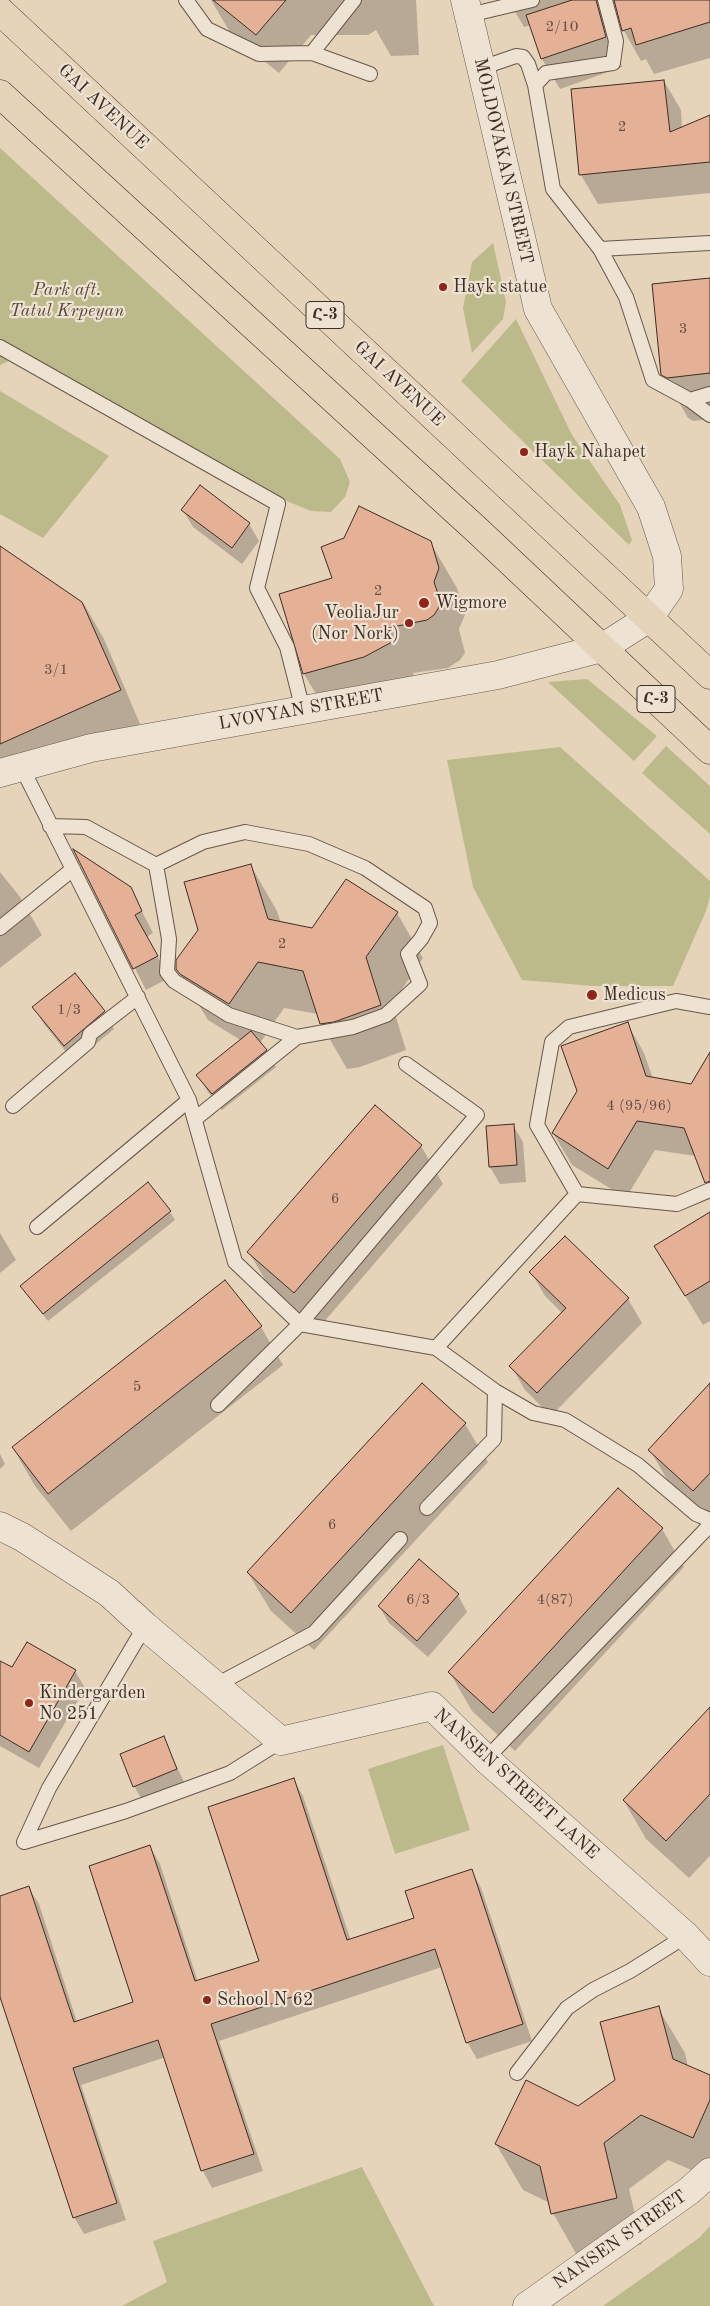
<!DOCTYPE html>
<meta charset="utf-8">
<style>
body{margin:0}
canvas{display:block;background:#e5d3ba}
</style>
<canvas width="710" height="2306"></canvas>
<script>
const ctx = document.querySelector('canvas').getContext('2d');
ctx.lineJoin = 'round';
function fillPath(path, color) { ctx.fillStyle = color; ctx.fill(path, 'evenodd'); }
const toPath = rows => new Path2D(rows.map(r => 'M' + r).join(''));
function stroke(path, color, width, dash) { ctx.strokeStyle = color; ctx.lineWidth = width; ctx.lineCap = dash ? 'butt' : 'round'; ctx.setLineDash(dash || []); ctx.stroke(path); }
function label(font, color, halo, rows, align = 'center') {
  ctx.font = font + ' "Old Standard TT","Noto Serif Armenian",serif'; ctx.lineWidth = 4.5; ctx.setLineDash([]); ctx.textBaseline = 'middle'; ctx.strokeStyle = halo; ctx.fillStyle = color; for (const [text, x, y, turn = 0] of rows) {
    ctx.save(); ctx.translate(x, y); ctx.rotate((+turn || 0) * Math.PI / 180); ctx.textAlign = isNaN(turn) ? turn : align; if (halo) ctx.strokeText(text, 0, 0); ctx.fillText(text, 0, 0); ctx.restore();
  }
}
const green = toPath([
 [0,148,340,459,350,482,345,497,331,512,311,511,289,502,24,354,0,365],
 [493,243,506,302,503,319,472,353,463,308,472,262],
 [516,319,572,435,620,505,632,540,629,545,461,381],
 [0,391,109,456,43,538,0,514],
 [587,679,657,736,634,761,548,682],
 [666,746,710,786,710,834,642,773],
 [560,747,710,881,710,896,706,911,673,986,594,986,522,980,473,887,447,760],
 [443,1745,470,1830,395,1854,368,1769],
 [362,2167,434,2306,122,2306,167,2282,153,2241],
 [710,2226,710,2306,603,2306,699,2238]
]);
const shadow = toPath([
 [211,0,416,0,419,55,391,56,376,30,368,35,311,35,279,73,231,34],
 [508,0,710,0,710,58,654,74,646,59,641,61,624,31,621,21,615,25,613,33,622,67,560,89,542,59,531,25,524,27],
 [664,81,681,110,682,128,710,116,710,193,598,204,581,175],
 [710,279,710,419,693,421,688,418,663,374],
 [200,487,249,524,259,541,242,564,193,527,183,510],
 [430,542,457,588,465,615,459,629,465,653,460,660,448,668,413,673,417,688,390,703,331,719,304,674,280,594,334,579],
 [0,547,84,604,104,639,140,724,0,787],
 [76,852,130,888,153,933,147,937,169,978,146,990],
 [251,866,277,911,281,923,313,930,397,913,423,958,392,1004,406,1050,360,1067,347,1069,321,1024,318,1014,284,1008,260,1043,276,1067,222,1110,208,1092,198,1075,242,1041,208,1020,177,969],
 [0,872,20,897,42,935,0,968],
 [74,975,104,1012,114,1029,74,1062,44,1024,34,1007],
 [627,1023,644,1053,653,1079,691,1086,710,1055,710,1188,696,1156,655,1150,626,1198,572,1165,553,1133],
 [513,1125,523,1142,526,1182,500,1184,490,1167,487,1127],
 [421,1146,443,1184,317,1330,271,1290,249,1252],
 [170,1212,175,1220,48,1321,21,1286],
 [710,1214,710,1321,703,1325,673,1276],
 [0,1233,16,1260,0,1273],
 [531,1272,628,1299,642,1323,551,1416,525,1390,511,1366,562,1313,545,1296],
 [261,1327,283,1365,71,1531,35,1486,13,1448],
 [422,1385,465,1424,488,1462,314,1650,271,1611,248,1573],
 [710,1385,710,1523,672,1488,650,1450],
 [0,1454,5,1464,0,1469],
 [662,1529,684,1567,515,1751,472,1711,450,1673],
 [458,1595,467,1612,428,1657,389,1623,379,1606],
 [0,1662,12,1669,75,1671,85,1688,39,1768,0,1746],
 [710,1709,710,1856,689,1878,646,1839,624,1801],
 [163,1738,186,1786,144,1803,134,1786],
 [293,1779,303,1796,351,1941,416,1919,472,1871,481,1888,532,2041,477,2059,467,2042,442,1967,219,2041,263,2171,212,2188,203,2171,166,2057,81,2085,126,2220,84,2234,74,2217,0,1993,0,1897,29,1888,39,1904,77,2022,135,2003,150,1847,160,1864,198,1982,260,1961],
 [658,2008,685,2053,688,2067,710,2077,710,2178,668,2160,629,2189,642,2244,579,2259,553,2213,550,2203,523,2190,496,2144,578,2107,617,2080]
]);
const building = toPath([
 [213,0,286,0,256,35,213,0],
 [572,0,596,0,606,37,541,59,526,15,572,0],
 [614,0,710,0,710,22,636,45,631,28,622,31,614,0],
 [664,80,670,132,710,115,710,162,579,175,571,89,664,80],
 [710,278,710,373,667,378,661,375,652,284,710,278],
 [200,485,250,523,232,548,181,510,200,485],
 [359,506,431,541,439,568,434,582,439,597,439,607,434,615,427,620,388,628,392,642,364,657,303,674,279,594,332,578,321,547,344,538,359,506],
 [0,546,82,602,121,690,0,744,0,546],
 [73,849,131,887,142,911,135,915,158,956,133,969,73,849],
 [251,864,268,919,312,928,346,879,398,912,366,957,381,1005,334,1022,320,1024,303,971,258,962,229,1004,180,974,176,969,176,960,198,930,184,882,251,864],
 [75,973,105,1011,64,1046,32,1007,75,973],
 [628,1022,646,1076,691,1084,710,1052,710,1181,705,1183,684,1128,637,1121,608,1169,552,1133,577,1091,561,1046,628,1022],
 [251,1031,267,1050,212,1094,196,1075,251,1031],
 [375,1105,422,1145,294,1293,247,1252,375,1105],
 [514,1124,517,1165,489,1167,486,1126,514,1124],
 [148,1182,171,1211,43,1314,20,1286,148,1182],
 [710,1212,710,1281,685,1296,654,1246,710,1212],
 [565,1236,629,1298,537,1393,509,1366,566,1308,529,1272,565,1236],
 [225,1280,262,1326,48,1494,12,1447,225,1280],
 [422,1383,466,1423,291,1613,247,1572,422,1383],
 [710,1383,710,1473,693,1491,648,1450,710,1383],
 [618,1488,663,1528,493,1713,448,1672,618,1488],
 [419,1559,459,1594,417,1641,378,1606,419,1559],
 [27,1642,76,1670,29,1752,0,1735,0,1661,12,1667,27,1642],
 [710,1707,710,1794,666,1841,623,1800,710,1707],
 [164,1736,177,1769,133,1787,120,1754,164,1736],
 [294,1778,347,1940,414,1918,405,1891,472,1869,523,2024,466,2043,435,1949,211,2024,254,2154,201,2171,158,2040,73,2068,117,2203,73,2218,0,1997,0,1896,29,1886,74,2022,133,2002,89,1866,150,1845,195,1981,259,1961,208,1807,294,1778],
 [659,2006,673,2059,710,2075,710,2100,693,2138,641,2115,604,2143,617,2198,551,2214,540,2166,495,2144,526,2080,578,2106,615,2080,600,2022,659,2006]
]);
const service = toPath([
 [186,0,207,29,259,54,312,53,370,74],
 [605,0,616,41,613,63,546,73,535,85,553,189,600,249,626,297,653,380,690,400,710,415],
 [469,15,532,0],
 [312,53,354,0],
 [481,68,516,56,523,57,528,64,535,85],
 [600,249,710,243],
 [0,347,278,504,257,588,287,647,303,710],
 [690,400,710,394],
 [21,766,189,1100,235,1262,300,1324,436,1348,495,1391,533,1413,565,1420,638,1465,696,1514,710,1520],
 [50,826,86,827,156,865,203,842,245,832,309,844,365,868,425,908,430,923,421,939,408,954,420,984,386,1015,353,1027,297,1037,195,1119],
 [156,865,169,939,167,972,174,981,229,1015,297,1037],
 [0,928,73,869],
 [13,1106,88,1042,90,1034,138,997],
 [577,1194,537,1125,552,1042,569,1027,676,1001,710,1007],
 [37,1227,189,1100],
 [436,1348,577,1194,677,1204,710,1190],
 [218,1405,300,1324,477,1115,406,1064],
 [427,1508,494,1439,495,1391],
 [145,1626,49,1788,24,1842,126,1811,230,1773,281,1741],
 [216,1685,314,1633,400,1539],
 [486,1759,710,1525],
 [517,2073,567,2008,593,1990,630,1971,686,1936]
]);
const minor = toPath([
 [0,773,91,748,498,675,602,648],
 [0,1526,22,1537,109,1593,145,1626,281,1741,432,1706,486,1759,686,1936,710,1962]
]);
const tertiary = toPath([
 [465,0,538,309,651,507,667,556,669,589,649,618,602,648],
 [527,2306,689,2191,710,2172]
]);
const primary = toPath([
 [0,11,710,675],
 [0,94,478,531,710,750]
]);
const markers = [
 [443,287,5,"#8f2418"],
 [524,452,5,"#8f2418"],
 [424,603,6,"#8f2418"],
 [409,623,5,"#8f2418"],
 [592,995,6,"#8f2418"],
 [29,1703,5,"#8f2418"],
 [207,2000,5,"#8f2418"]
];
const numberNames = [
 ["2/10",562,27],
 ["2",622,127],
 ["3",683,329],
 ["2",378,591],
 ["3/1",56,670],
 ["2",282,944],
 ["1/3",69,1010],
 ["4 (95/96)",639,1106],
 ["6",335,1199],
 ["5",137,1387],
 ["6",332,1525],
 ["6/3",418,1600],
 ["4(87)",555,1600]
];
const shields = [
 [325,315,38],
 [656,699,38]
];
const shieldNames = [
 ["Հ-3",325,315],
 ["Հ-3",656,699]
];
const streetNames = [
 ["GAI AVENUE",103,107,43],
 ["MOLDOVAKAN STREET",503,161,77],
 ["GAI AVENUE",399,384,43],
 ["LVOVYAN STREET",301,710,-10],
 ["NANSEN STREET LANE",516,1784,42],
 ["NANSEN STREET",620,2240,-35]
];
const poiNames = [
 ["Hayk statue",453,287],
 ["Hayk Nahapet",534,452],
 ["Wigmore",435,603],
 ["VeoliaJur",399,613,"right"],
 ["(Nor Nork)",399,634,"right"],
 ["Medicus",603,995],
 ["Kindergarden",39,1693],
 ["No 251",39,1714],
 ["School N 62",217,2000]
];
const parkNames = [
 ["Park aft.",67,290],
 ["Tatul Krpeyan",67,311]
];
fillPath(green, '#bcba8b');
fillPath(shadow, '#0003');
fillPath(building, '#e4b096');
stroke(building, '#3f2c25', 1);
stroke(service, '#68564a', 16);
stroke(minor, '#68564a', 29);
stroke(tertiary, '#68564a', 29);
stroke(primary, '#3f2c25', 29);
stroke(service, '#eee2d2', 14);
stroke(minor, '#eee2d2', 28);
stroke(tertiary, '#eee2d2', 28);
stroke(primary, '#e5d3ba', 28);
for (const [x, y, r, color] of markers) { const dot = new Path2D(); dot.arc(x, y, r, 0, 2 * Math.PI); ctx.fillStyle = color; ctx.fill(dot); stroke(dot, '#eee2d2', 2); }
label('15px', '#684d41', null, numberNames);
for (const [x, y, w] of shields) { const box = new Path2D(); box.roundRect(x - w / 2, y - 13.5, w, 27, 4); ctx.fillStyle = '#eee2d2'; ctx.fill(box); stroke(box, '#3f2c25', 1); }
label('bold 16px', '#3f2c25', null, shieldNames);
label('18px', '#3f2c25', '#eee2d2', streetNames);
label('18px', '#3f2c25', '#eee2d2', poiNames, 'left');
label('italic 18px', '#584839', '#eee2d2', parkNames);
</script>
